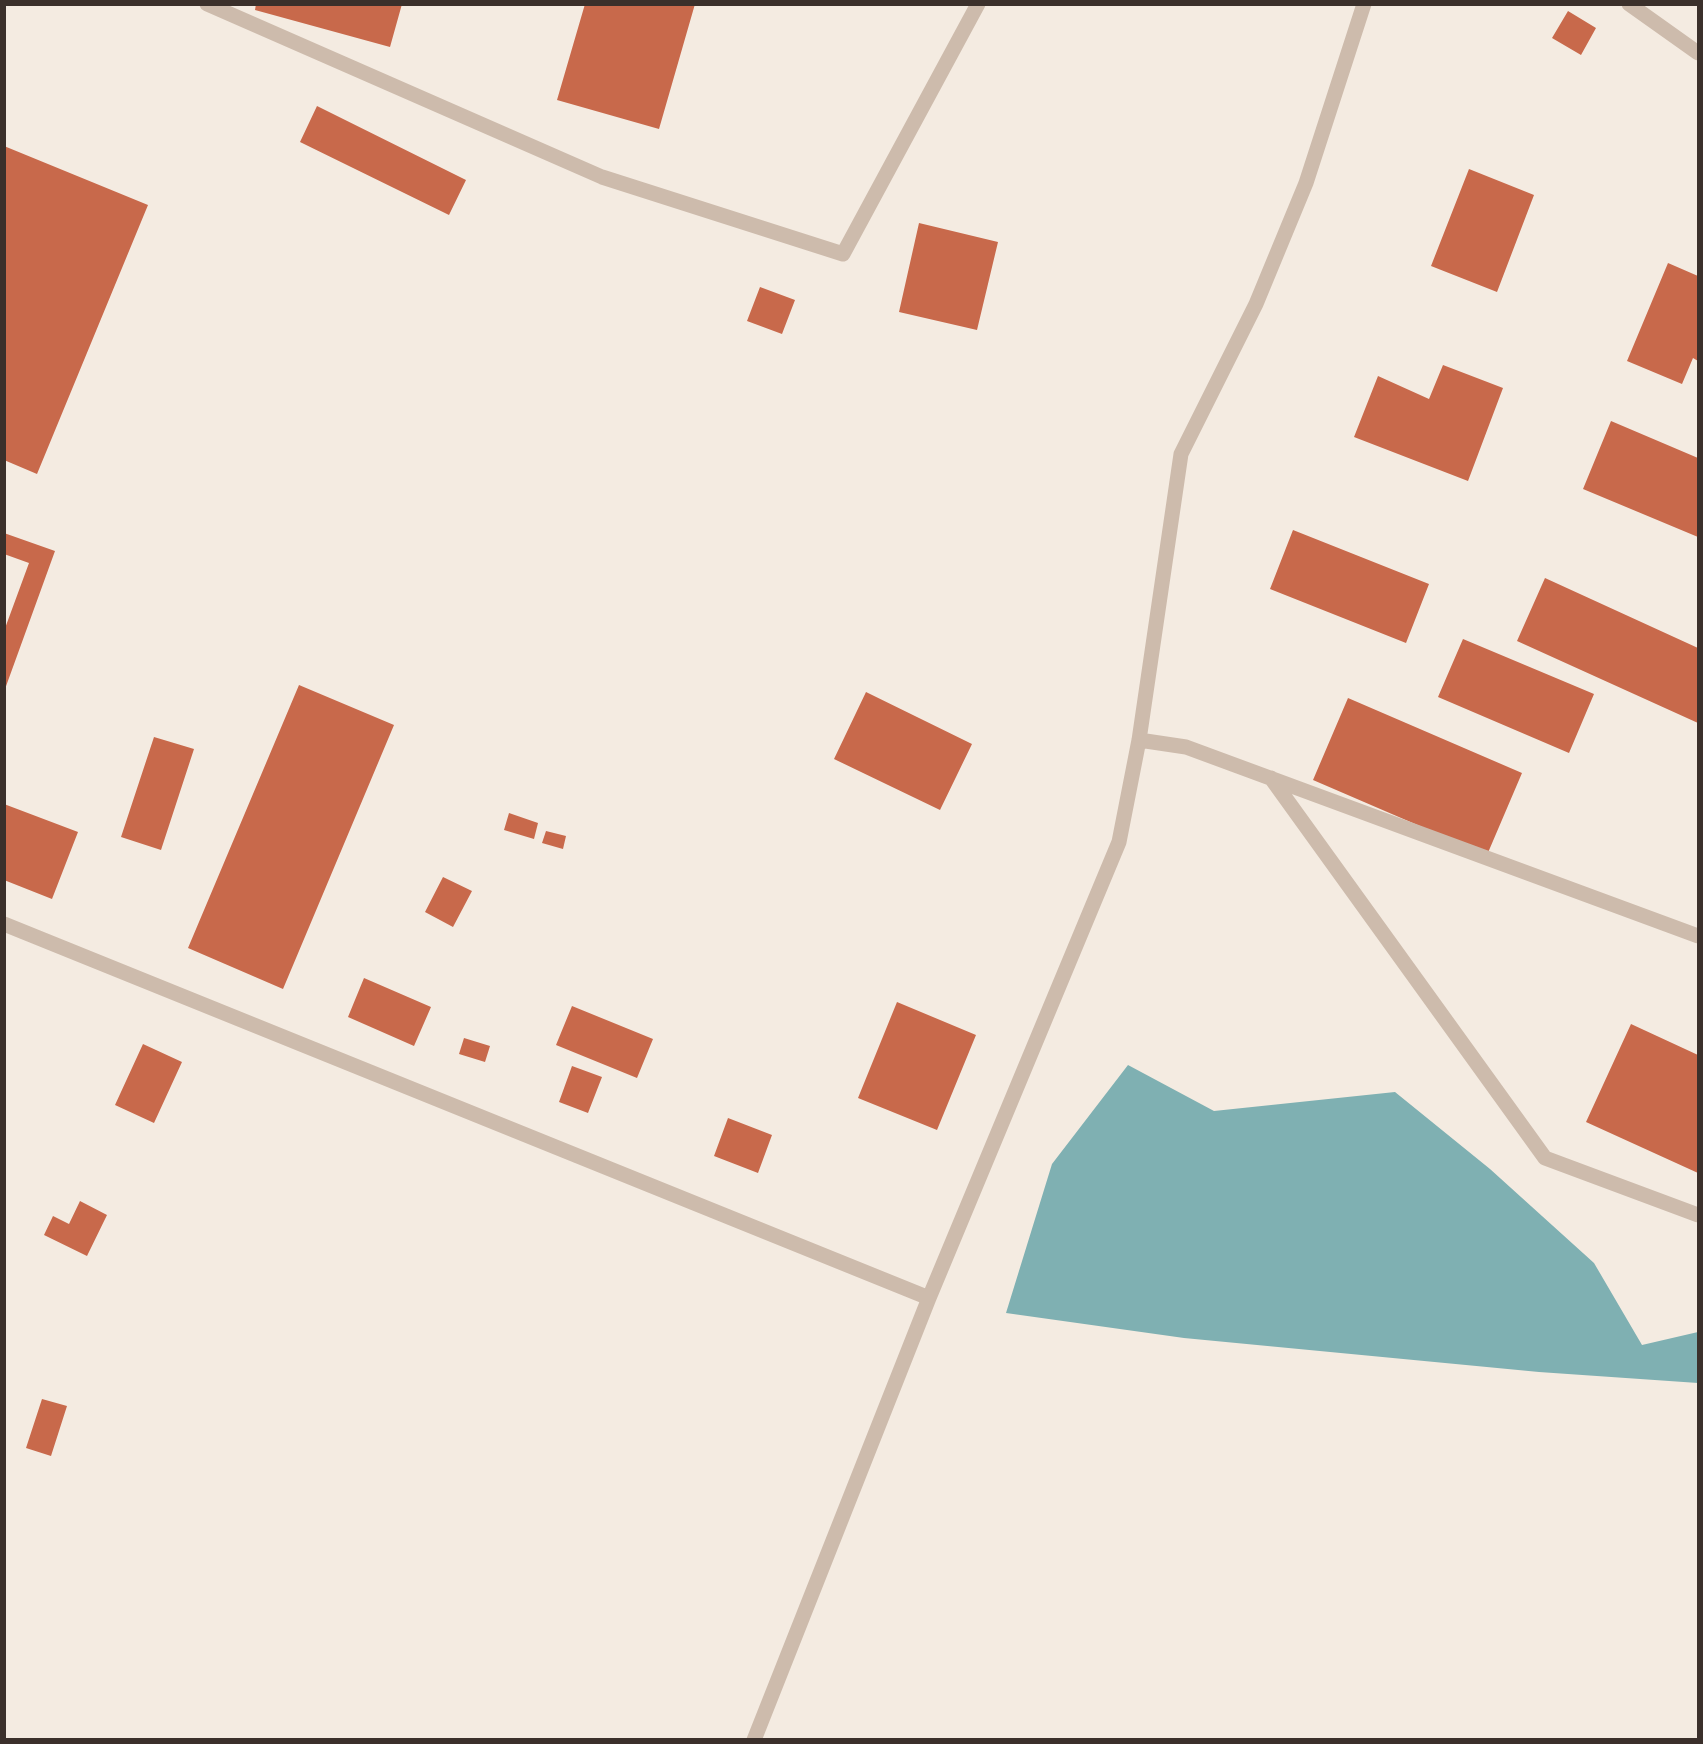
<!DOCTYPE html>
<style>
body{margin:0}
#map{position:relative;width:1703px;height:1744px;overflow:hidden;background:#f4ebe1;font-family:"Alegreya Sans",sans-serif}
canvas{display:block}
.frame{position:absolute;inset:0;border:6px solid #3b302b;pointer-events:none}
</style>
<div id="map">
<canvas width="1703" height="1744"></canvas>
<div class="frame"></div>
</div>
<script>
const ctx = document.querySelector('canvas').getContext('2d');
ctx.lineJoin = 'round';
function fillPath(path, color) { ctx.fillStyle = color; ctx.fill(path, 'evenodd'); }
const toPath = rows => new Path2D(rows.map(r => 'M' + r).join(''));
function stroke(path, color, width, dash) { ctx.strokeStyle = color; ctx.lineWidth = width; ctx.lineCap = dash ? 'butt' : 'round'; ctx.setLineDash(dash || []); ctx.stroke(path); }
const water = toPath([
 [1128,1065,1214,1111,1395,1092,1490,1169,1594,1263,1642,1345,1698,1332,1698,1383,1539,1372,1184,1338,1006,1313,1052,1164]
]);
const building = toPath([
 [256,4,402,4,390,47,255,10],
 [585,4,695,4,659,129,557,100],
 [1568,11,1596,28,1581,55,1552,38],
 [317,106,466,180,449,215,300,142],
 [4,146,148,205,37,474,4,460],
 [1469,169,1534,195,1497,292,1431,266],
 [919,223,998,242,977,330,899,312],
 [1668,263,1698,276,1698,361,1693,358,1682,384,1627,361],
 [760,287,795,300,782,334,747,321],
 [1443,365,1503,388,1468,481,1354,437,1378,376,1429,399],
 [1611,421,1698,458,1698,537,1583,489],
 [1293,530,1429,584,1406,643,1270,589],
 [4,533,55,551,5,689,4,631,29,563,4,554],
 [1545,578,1698,648,1698,723,1517,641],
 [1463,639,1594,694,1569,753,1438,697],
 [299,685,394,725,283,989,188,948],
 [866,692,972,744,940,810,834,759],
 [1348,698,1522,773,1487,855,1313,780],
 [154,737,194,749,161,850,121,837],
 [4,804,78,832,52,899,4,880],
 [509,813,538,823,534,839,504,830],
 [546,831,566,836,563,849,542,843],
 [443,877,472,891,453,927,425,912],
 [364,978,431,1007,414,1046,348,1017],
 [897,1002,976,1035,937,1130,858,1098],
 [572,1006,653,1039,637,1078,556,1045],
 [1631,1024,1698,1055,1698,1173,1586,1122],
 [464,1038,490,1046,485,1062,459,1054],
 [143,1044,182,1062,154,1123,115,1105],
 [572,1066,602,1077,588,1113,559,1102],
 [728,1118,772,1135,758,1173,714,1156],
 [80,1201,107,1215,87,1256,44,1235,53,1216,69,1224],
 [42,1399,67,1406,51,1456,26,1448]
]);
const minor = toPath([
 [207,4,602,177,843,254,978,4],
 [1629,4,1698,53],
 [1139,740,1186,747,1698,936],
 [1271,778,1545,1158,1698,1215],
 [4,924,929,1298],
 [754,1740,929,1298,1119,842,1139,740,1181,454,1256,304,1306,183,1364,4]
]);
fillPath(water, '#7fb0b2');
fillPath(building, '#c8694b');
stroke(minor, '#cdbbac', 15);
</script>
